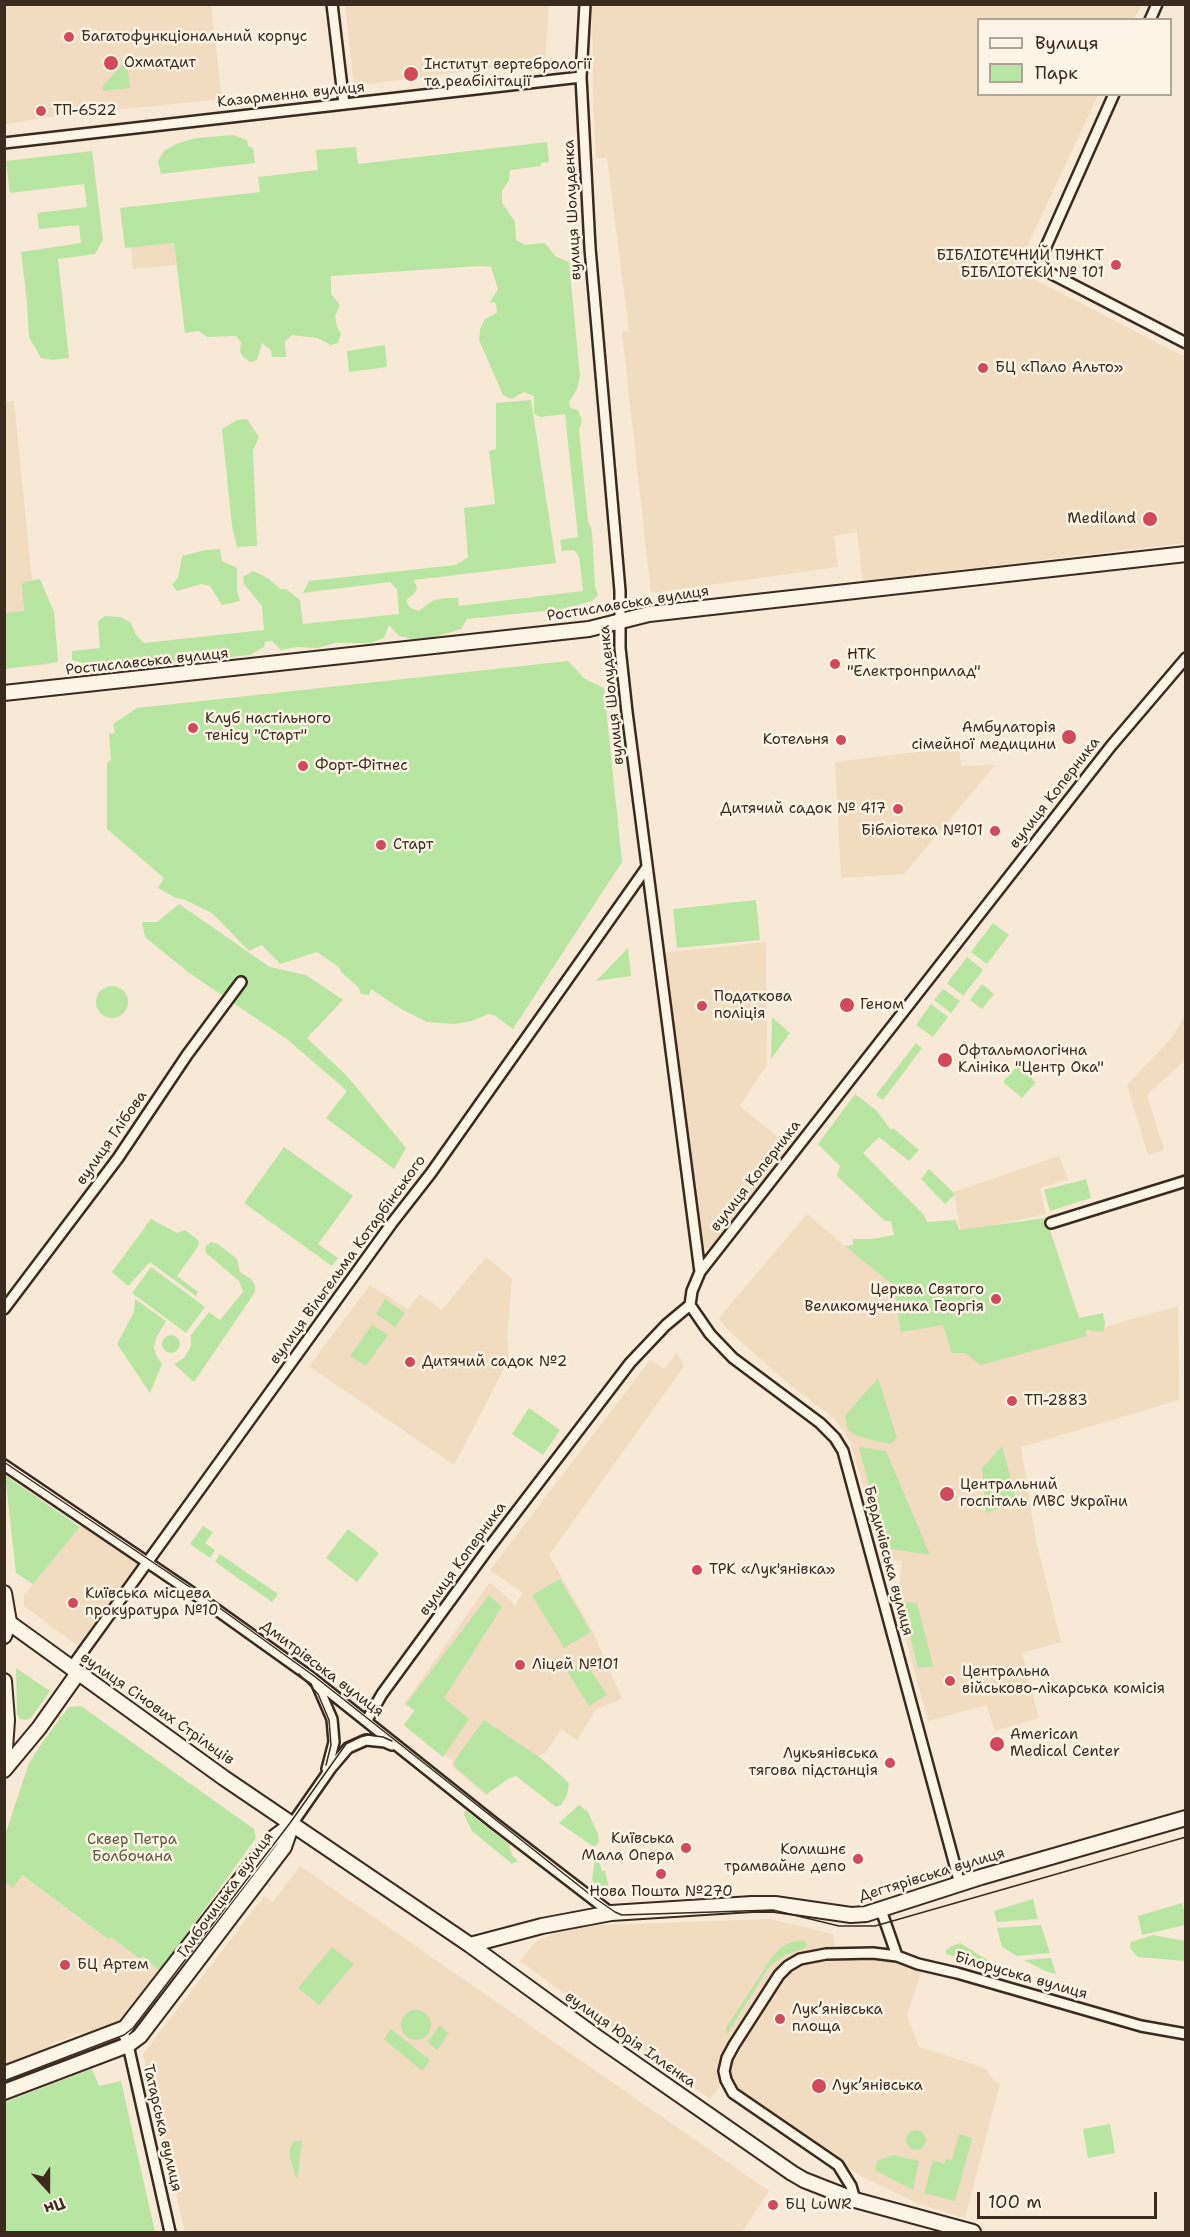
<!DOCTYPE html>
<meta charset="utf-8">
<style>
body{margin:0}
#map{position:relative;width:1190px;height:2237px;overflow:hidden;background:#f7e9d5;font-family:"Shantell Sans",sans-serif}
canvas{display:block}
.frame{position:absolute;inset:0;border:6px solid #3b2a1e;pointer-events:none}
.legend{position:absolute;left:977px;top:18px;width:195px;height:78px;box-sizing:border-box;background:#fcf5e5;border:2px solid #afa495;margin:0;padding:8px 10px;list-style:none;font-size:18px;color:#3b2a1e}
.legend li{display:flex;align-items:center;gap:12px;height:30px}
.legend b{width:30px;border:2px solid #afa495}
.north{position:absolute;left:18px;top:2159px;width:60px;height:60px;-webkit-text-stroke:4px #fcf5e5;paint-order:stroke;rotate:159deg;font-size:16px;font-weight:700;line-height:24px;text-align:center;color:#3b2a1e}
.north::after{content:'';display:block;margin:auto;width:21px;height:27px;background:#3b2a1e;clip-path:polygon(50% 0,100% 100%,50% 72%,0 100%)}
.scale{position:absolute;left:977px;top:2192px;width:180px;height:27px;box-sizing:border-box;border:3px solid #3b2a1e;border-top:0;padding-left:8px;font-size:18px;line-height:21px;white-space:nowrap;color:#3b2a1e;-webkit-text-stroke:4px #fcf5e5;paint-order:stroke}
</style>
<div id="map">
<canvas width="1190" height="2237"></canvas>
<div class="frame"></div>
<ul class="legend">
<li><b style="height:8px;background:#fcf5e5"></b>Вулиця</li>
<li><b style="height:16px;background:#b9e5a3"></b>Парк</li>
</ul>
<div class="north">Пн</div>
<div class="scale">100 m</div>
</div>
<script>
const ctx = document.querySelector('canvas').getContext('2d');
ctx.lineJoin = 'round';
function fillPath(path, color) { ctx.fillStyle = color; ctx.fill(path, 'evenodd'); }
const toPath = rows => new Path2D(rows.map(r => 'M' + r).join(''));
function stroke(path, color, width, dash) { ctx.strokeStyle = color; ctx.lineWidth = width; ctx.lineCap = dash ? 'butt' : 'round'; ctx.setLineDash(dash || []); ctx.stroke(path); }
function label(font, color, halo, rows, align = 'center') {
  ctx.font = font + ' "Shantell Sans",sans-serif'; ctx.lineWidth = 5; ctx.setLineDash([]); ctx.textBaseline = 'middle'; ctx.strokeStyle = halo; ctx.fillStyle = color; for (const [text, x, y, turn = 0] of rows) {
    ctx.save(); ctx.translate(x, y); ctx.rotate((+turn || 0) * Math.PI / 180); ctx.textAlign = isNaN(turn) ? turn : align; if (halo) ctx.strokeText(text, 0, 0); ctx.fillText(text, 0, 0); ctx.restore();
  }
}
const built = toPath([
 [4,5,211,5,222,99,57,116,5,124],
 [345,5,549,5,545,61,354,86],
 [592,5,1142,5,1134,19,978,20,978,94,1098,95,1016,270,1185,357,1185,543,863,581,857,532,834,536,838,567,651,593,622,332,629,331,607,158,596,158,593,101],
 [174,243,176,265,133,269,131,247],
 [14,401,32,580,40,579,50,664,5,669,4,402],
 [959,747,961,766,995,765,904,874,841,878,835,762],
 [766,942,767,1064,740,1106,790,1147,714,1247,704,1249,701,1246,664,953],
 [1185,1016,1185,1060,1147,1095,1164,1150,1148,1155,1127,1085,1170,1040],
 [1059,1156,1068,1179,1040,1188,1046,1214,984,1227,1074,1306,1088,1332,1178,1306,1179,1400,1021,1447,1036,1541,1061,1642,1022,1653,1039,1718,995,1731,986,1705,928,1721,897,1608,902,1561,884,1558,850,1441,834,1418,790,1385,728,1330,719,1318,807,1214,845,1246,960,1230,954,1192],
 [486,1257,512,1278,507,1336,509,1359,454,1465,309,1366,370,1285,408,1309,420,1294,442,1310],
 [677,1352,684,1366,549,1555,593,1632,622,1699,596,1709,577,1740,561,1729,546,1752,498,1783,486,1796,452,1766,452,1760,445,1756,443,1757,403,1725,414,1711,404,1704,490,1582,515,1605,523,1593,490,1570,650,1360,664,1369],
 [83,1524,142,1564,85,1642,78,1646,24,1606,24,1595],
 [300,1866,769,2191,742,2232,185,2232,143,2054,264,1896,273,1902],
 [21,1875,108,1940,111,1937,140,1958,142,1956,160,1971,124,2018,114,2025,87,2037,80,2033,52,2044,54,2049,5,2068,5,1882,13,1888],
 [769,1919,833,1934,836,1956,891,1959,921,1973,907,2015,919,2047,985,2068,994,2081,1000,2083,965,2218,919,2204,861,2176,734,2092,726,2079,710,2099,520,1961,536,1941,573,1926]
]);
const green = toPath([
 [123,64,127,64,130,88,103,91,103,86],
 [233,135,247,140,248,146,253,148,255,163,161,174,158,161,164,151,176,144,196,138],
 [547,142,549,162,541,163,541,166,510,170,509,180,502,191,502,203,515,222,516,240,525,245,545,243,555,256,569,262,580,376,577,389,569,402,570,408,578,410,582,420,579,430,588,521,592,531,595,587,598,595,592,601,563,609,467,619,461,629,422,641,399,636,389,625,384,638,370,643,335,643,318,648,297,647,281,650,272,641,265,642,264,647,250,655,121,668,93,666,72,660,72,651,100,648,98,621,105,616,121,617,131,623,136,635,144,643,264,630,262,606,244,584,243,577,253,571,268,578,280,589,286,589,300,600,303,624,399,614,397,589,390,582,303,593,309,581,456,565,468,557,464,508,495,504,489,451,496,449,496,403,531,400,556,563,414,580,417,588,414,594,406,600,409,607,418,611,434,600,448,598,458,598,459,606,583,591,579,557,574,550,562,551,560,540,578,537,565,414,541,417,534,414,534,396,524,392,511,399,503,395,479,340,480,329,485,319,497,313,496,303,490,302,498,289,491,267,480,266,331,276,331,294,340,305,335,316,337,327,341,334,338,343,331,345,317,338,292,335,285,341,286,357,272,357,271,350,262,343,257,360,250,362,243,357,240,351,241,342,236,336,207,337,199,331,185,333,174,243,125,248,120,208,260,192,258,177,318,170,316,150,356,147,358,164],
 [92,151,103,240,95,254,58,259,69,358,53,360,41,358,29,337,27,302,21,252,81,243,79,225,39,229,37,213,87,207,84,184,10,193,6,161],
 [385,345,387,367,349,372,347,351],
 [247,419,259,437,253,450,257,546,237,547,232,526,222,429,237,420],
 [220,549,222,561,237,568,237,591,240,601,222,605,210,586,201,584,177,591,172,585,178,578,182,556,206,550],
 [40,579,54,612,58,662,5,669,5,613,24,611,22,583],
 [568,661,585,679,604,688,622,862,513,1029,494,1015,488,1014,472,1021,454,1024,427,1022,401,1009,371,989,369,995,361,994,358,987,341,972,339,967,317,952,280,964,262,945,249,951,212,913,185,900,176,898,158,888,164,878,107,829,107,763,111,760,109,734,115,733,113,724,137,708],
 [756,900,760,940,677,948,673,909],
 [179,904,270,967,306,975,343,1000,307,1038,348,1077,406,1148,394,1169,326,1118,347,1091,288,1040,188,972,145,937,142,922,157,922],
 [993,923,1009,935,987,964,971,952],
 [628,948,631,976,596,981],
 [967,957,983,970,963,996,947,983],
 [982,984,994,994,982,1009,970,1000],
 '96 1002a16 16 0 1 1 32 0a16 16 0 1 1-32 0Z',
 [943,989,960,1001,951,1013,934,1000],
 [931,1004,948,1017,933,1037,916,1025],
 [772,1017,790,1033,771,1059],
 [916,1043,922,1048,883,1100,876,1095],
 [1017,1066,1036,1082,1022,1098,1003,1082],
 [855,1094,876,1110,891,1130,893,1128,919,1150,909,1161,879,1137,863,1153,924,1215,927,1222,956,1220,959,1230,1046,1218,1079,1318,1103,1313,1105,1323,1103,1332,1085,1330,1087,1336,981,1365,965,1353,952,1353,943,1325,901,1332,893,1285,845,1246,853,1245,853,1239,872,1239,894,1235,891,1221,885,1221,837,1176,840,1166,818,1144],
 [284,1147,353,1196,318,1244,338,1258,332,1266,244,1203],
 [929,1169,955,1194,945,1204,921,1179],
 [1086,1179,1091,1198,1050,1211,1044,1190],
 [151,1219,177,1233,185,1230,198,1240,199,1245,177,1276,198,1292,196,1296,150,1262,128,1286,112,1272],
 [211,1242,218,1244,237,1259,240,1272,251,1279,255,1285,255,1292,194,1382,174,1364,184,1358,191,1346,191,1335,209,1312,220,1320,243,1292,239,1281,205,1252,206,1246],
 [151,1267,205,1307,186,1333,132,1293],
 [135,1299,166,1321,156,1338,154,1348,157,1357,162,1364,150,1393,117,1344,134,1312],
 [385,1299,405,1313,395,1327,376,1314],
 [372,1325,388,1335,366,1366,350,1356],
 '162 1344a9 9 0 1 1 18 0a9 9 0 1 1-18 0Z',
 [878,1378,897,1438,890,1444,857,1436,848,1430,846,1423,845,1416],
 [529,1408,560,1430,543,1455,512,1434],
 [1002,1446,1017,1502,986,1513,982,1468],
 [859,1447,886,1451,930,1555,886,1548],
 [5,1475,80,1527,33,1584,16,1573],
 [203,1526,213,1532,205,1543,215,1550,210,1558,190,1544],
 [348,1529,379,1553,357,1582,326,1558],
 [220,1554,278,1594,272,1602,215,1562],
 [560,1579,591,1632,564,1648,532,1595],
 [489,1595,502,1607,444,1698,469,1719,443,1757,404,1725,415,1710,406,1704],
 [902,1602,917,1603,933,1666,918,1668],
 [584,1660,607,1695,589,1706,567,1671],
 [16,1668,50,1691,31,1718,26,1720,20,1719,17,1714],
 [81,1706,254,1829,256,1838,160,1971,143,1956,140,1959,111,1937,109,1940,22,1875,13,1888,5,1882,5,1835,29,1763,44,1740,69,1707],
 [484,1720,542,1759,564,1778,569,1784,567,1795,561,1805,556,1807,516,1776,508,1779,487,1794,455,1767,454,1763,459,1754],
 [579,1805,588,1812,598,1834,599,1842,594,1847,559,1823],
 [465,1810,509,1844,512,1855,518,1861,512,1864,472,1831,464,1815],
 [595,1859,598,1859,602,1871,605,1870,610,1893,598,1887,592,1880],
 [1033,1899,1038,1919,997,1922,994,1911],
 [1182,1903,1185,1914,1185,1925,1142,1935,1138,1916],
 [1041,1925,1050,1953,1017,1956,1002,1947,997,1928],
 [1153,1935,1185,1941,1185,1961,1138,1957,1130,1948,1131,1942],
 [804,1940,807,1944,805,1948,785,1955,770,1966,727,2034,726,2028,774,1954,781,1947,792,1942],
 [960,1943,986,1959,995,1966,994,1969,946,1954,946,1950,950,1947],
 [332,1947,354,1964,319,2005,298,1988],
 [1051,1958,1056,1974,1045,1971,1024,1960],
 '401 2025a15 15 0 1 1 30 0a15 15 0 1 1-30 0Z',
 [440,2025,449,2033,437,2050,428,2042],
 [391,2029,430,2060,422,2071,384,2039],
 [92,2069,99,2086,121,2081,155,2232,5,2232,5,2102],
 [1110,2124,1115,2153,1088,2158,1083,2129],
 '906 2140a10 10 0 1 1 20 0a10 10 0 1 1-20 0Z',
 [959,2134,972,2138,955,2201,924,2193,933,2160,944,2164,946,2159,952,2160],
 [302,2140,298,2177,296,2178,290,2158,290,2149,293,2142],
 [894,2155,919,2161,913,2190,875,2170,878,2160]
]);
const street = toPath([
 [332,4,344,104],
 [585,4,581,77,590,248,620,591,620,648,627,712,700,1272],
 [1150,20,1157,4],
 [1114,94,1040,260,1045,270,1052,274,1186,343],
 [4,143,581,77],
 [1051,1223,1186,1181],
 [690,1305,710,1334,733,1358,820,1423,835,1438,843,1451,960,1884],
 [4,1309,118,1158,187,1055,241,982],
 [4,1465,200,1598,312,1678,494,1823,611,1913],
 [71,1668,392,1223,431,1173,647,867],
 [316,1682,332,1719,334,1742,327,1769],
 [367,1720,382,1694,488,1549,630,1363,666,1325,690,1305,692,1291,700,1272,1111,746,1186,658],
 [292,1824,331,1768,348,1748,366,1740,385,1742,392,1745],
 [881,1910,897,1956],
 [122,2030,128,2045,170,2232],
 [855,2200,851,2186,838,2165,733,2093,726,2080,724,2071,727,2058,734,2045,779,1975,788,1966,800,1959,826,1954,873,1953,897,1956,918,1964,957,1973,1141,2026,1186,2034]
]);
const secondary = toPath([
 [4,693,589,629,649,614,1186,554],
 [4,1593,9,1622,4,1636],
 [4,1619,224,1778,470,1945,598,2038,792,2173,804,2180,855,2200,973,2232],
 [4,1681,7,1720,4,1763],
 [4,1770,39,1728,78,1673],
 [470,1945,542,1926,611,1913,752,1904,775,1904,851,1915,866,1914,981,1877,1186,1818],
 [4,2074,125,2028,272,1839,292,1824],
 [4,2092,128,2045,140,2036,284,1847,292,1824]
]);
const tram = toPath([
 [4,1462,203,1596,314,1676,592,1896,615,1912,622,1915,773,1910,839,1926,875,1926,1186,1837],
 [299,1674,318,1694,329,1720,331,1745,326,1765],
 [4,2081,124,2035,133,2028,290,1823,346,1744,360,1737,368,1735,383,1737,392,1741]
]);
const markers = [
 [69,37,6,"#d1495b"],
 [111,63,8,"#d1495b"],
 [411,74,8,"#d1495b"],
 [41,111,6,"#d1495b"],
 [1116,265,6,"#d1495b"],
 [983,368,6,"#d1495b"],
 [1150,519,8,"#d1495b"],
 [835,664,6,"#d1495b"],
 [193,728,6,"#d1495b"],
 [1069,737,8,"#d1495b"],
 [841,740,6,"#d1495b"],
 [303,766,6,"#d1495b"],
 [898,809,6,"#d1495b"],
 [995,831,6,"#d1495b"],
 [381,845,6,"#d1495b"],
 [847,1005,8,"#d1495b"],
 [702,1006,6,"#d1495b"],
 [945,1060,8,"#d1495b"],
 [996,1299,6,"#d1495b"],
 [410,1362,6,"#d1495b"],
 [1012,1401,6,"#d1495b"],
 [947,1494,8,"#d1495b"],
 [697,1570,6,"#d1495b"],
 [73,1603,6,"#d1495b"],
 [520,1665,6,"#d1495b"],
 [950,1681,6,"#d1495b"],
 [997,1744,8,"#d1495b"],
 [890,1763,6,"#d1495b"],
 [686,1848,6,"#d1495b"],
 [858,1859,6,"#d1495b"],
 [661,1874,6,"#d1495b"],
 [65,1965,6,"#d1495b"],
 [780,2019,6,"#d1495b"],
 [819,2086,8,"#d1495b"],
 [773,2205,6,"#d1495b"]
];
const poiNames = [
 ["Багатофункціональний корпус",81,37],
 ["Охматдит",124,63],
 ["Інститут вертебрології",424,65],
 ["та реабілітації",424,82],
 ["ТП-6522",53,111],
 ["БІБЛІОТЕЧНИЙ ПУНКТ",1104,256,"right"],
 ["БІБЛІОТЕКИ № 101",1104,273,"right"],
 ["БЦ «Пало Альто»",995,368],
 ["Mediland",1136,519,"right"],
 ["НТК",847,655],
 ["\"Електронприлад\"",847,672],
 ["Клуб настільного",205,719],
 ["тенісу \"Старт\"",205,736],
 ["Амбулаторія",1056,728,"right"],
 ["сімейної медицини",1056,745,"right"],
 ["Котельня",829,740,"right"],
 ["Форт-Фітнес",315,766],
 ["Дитячий садок № 417",886,809,"right"],
 ["Бібліотека №101",983,831,"right"],
 ["Старт",393,845],
 ["Податкова",714,997],
 ["поліція",714,1014],
 ["Геном",860,1005],
 ["Офтальмологічна",958,1051],
 ["Клініка \"Центр Ока\"",958,1068],
 ["Церква Святого",984,1290,"right"],
 ["Великомученика Георгія",984,1307,"right"],
 ["Дитячий садок №2",422,1362],
 ["ТП-2883",1024,1401],
 ["Центральний",960,1485],
 ["госпіталь МВС України",960,1502],
 ["ТРК «Лук'янівка»",709,1570],
 ["Київська місцева",85,1594],
 ["прокуратура №10",85,1611],
 ["Ліцей №101",532,1665],
 ["Центральна",962,1672],
 ["військово-лікарська комісія",962,1689],
 ["American",1010,1735],
 ["Medical Center",1010,1752],
 ["Лукьянiвська",878,1754,"right"],
 ["тягова пiдстанцiя",878,1771,"right"],
 ["Київська",674,1839,"right"],
 ["Мала Опера",674,1856,"right"],
 ["Колишнє",846,1850,"right"],
 ["трамвайне депо",846,1867,"right"],
 ["Нова Пошта №270",661,1892,"center"],
 ["БЦ Артем",77,1965],
 ["Лукʼянівська",792,2010],
 ["площа",792,2027],
 ["Лукʼянівська",832,2086],
 ["БЦ LuWR",785,2205]
];
const streetNames = [
 ["Казарменна вулиця",291,95,-6],
 ["вулиця Шолуденка",573,210,-93],
 ["Ростиславська вулиця",628,604,-9],
 ["Ростиславська вулиця",147,662,-6],
 ["вулиця Шолуденка",612,695,-96],
 ["вулиця Коперника",1055,793,-52],
 ["вулиця Глібова",112,1138,-55],
 ["вулиця Коперника",756,1176,-52],
 ["вулиця Вільгельма Котарбінського",348,1260,-54],
 ["вулиця Коперника",463,1559,-54],
 ["Бердичівська вулиця",888,1561,75],
 ["Дмитрівська вулиця",322,1669,37],
 ["вулиця Січових Стрільців",157,1709,35],
 ["Дегтярівська вулиця",932,1875,-17],
 ["Глибочицька вулиця",226,1895,-54],
 ["Білоруська вулиця",1021,1976,16],
 ["вулиця Юрія Іллєнка",630,2040,35],
 ["Татарська вулиця",162,2128,77]
];
const parkNames = [
 ["Сквер Петра",132,1840],
 ["Болбочана",132,1857]
];
fillPath(built, '#f1dbc1');
fillPath(green, '#b9e5a3');
stroke(street, '#3b2a1e', 14);
stroke(secondary, '#3b2a1e', 18);
stroke(street, '#fcf5e5', 9);
stroke(secondary, '#fcf5e5', 14);
stroke(tram, '#3b2a1e', 1.5);
for (const [x, y, r, color] of markers) { const dot = new Path2D(); dot.arc(x, y, r, 0, 2 * Math.PI); ctx.fillStyle = color; ctx.fill(dot); stroke(dot, '#fcf5e5', 2); }
label('15px', '#3b2a1e', '#fcf5e5', poiNames, 'left');
label('15px', '#3b2a1e', '#fcf5e5', streetNames);
label('15px', '#5a593f', '#fcf5e5', parkNames);
</script>
